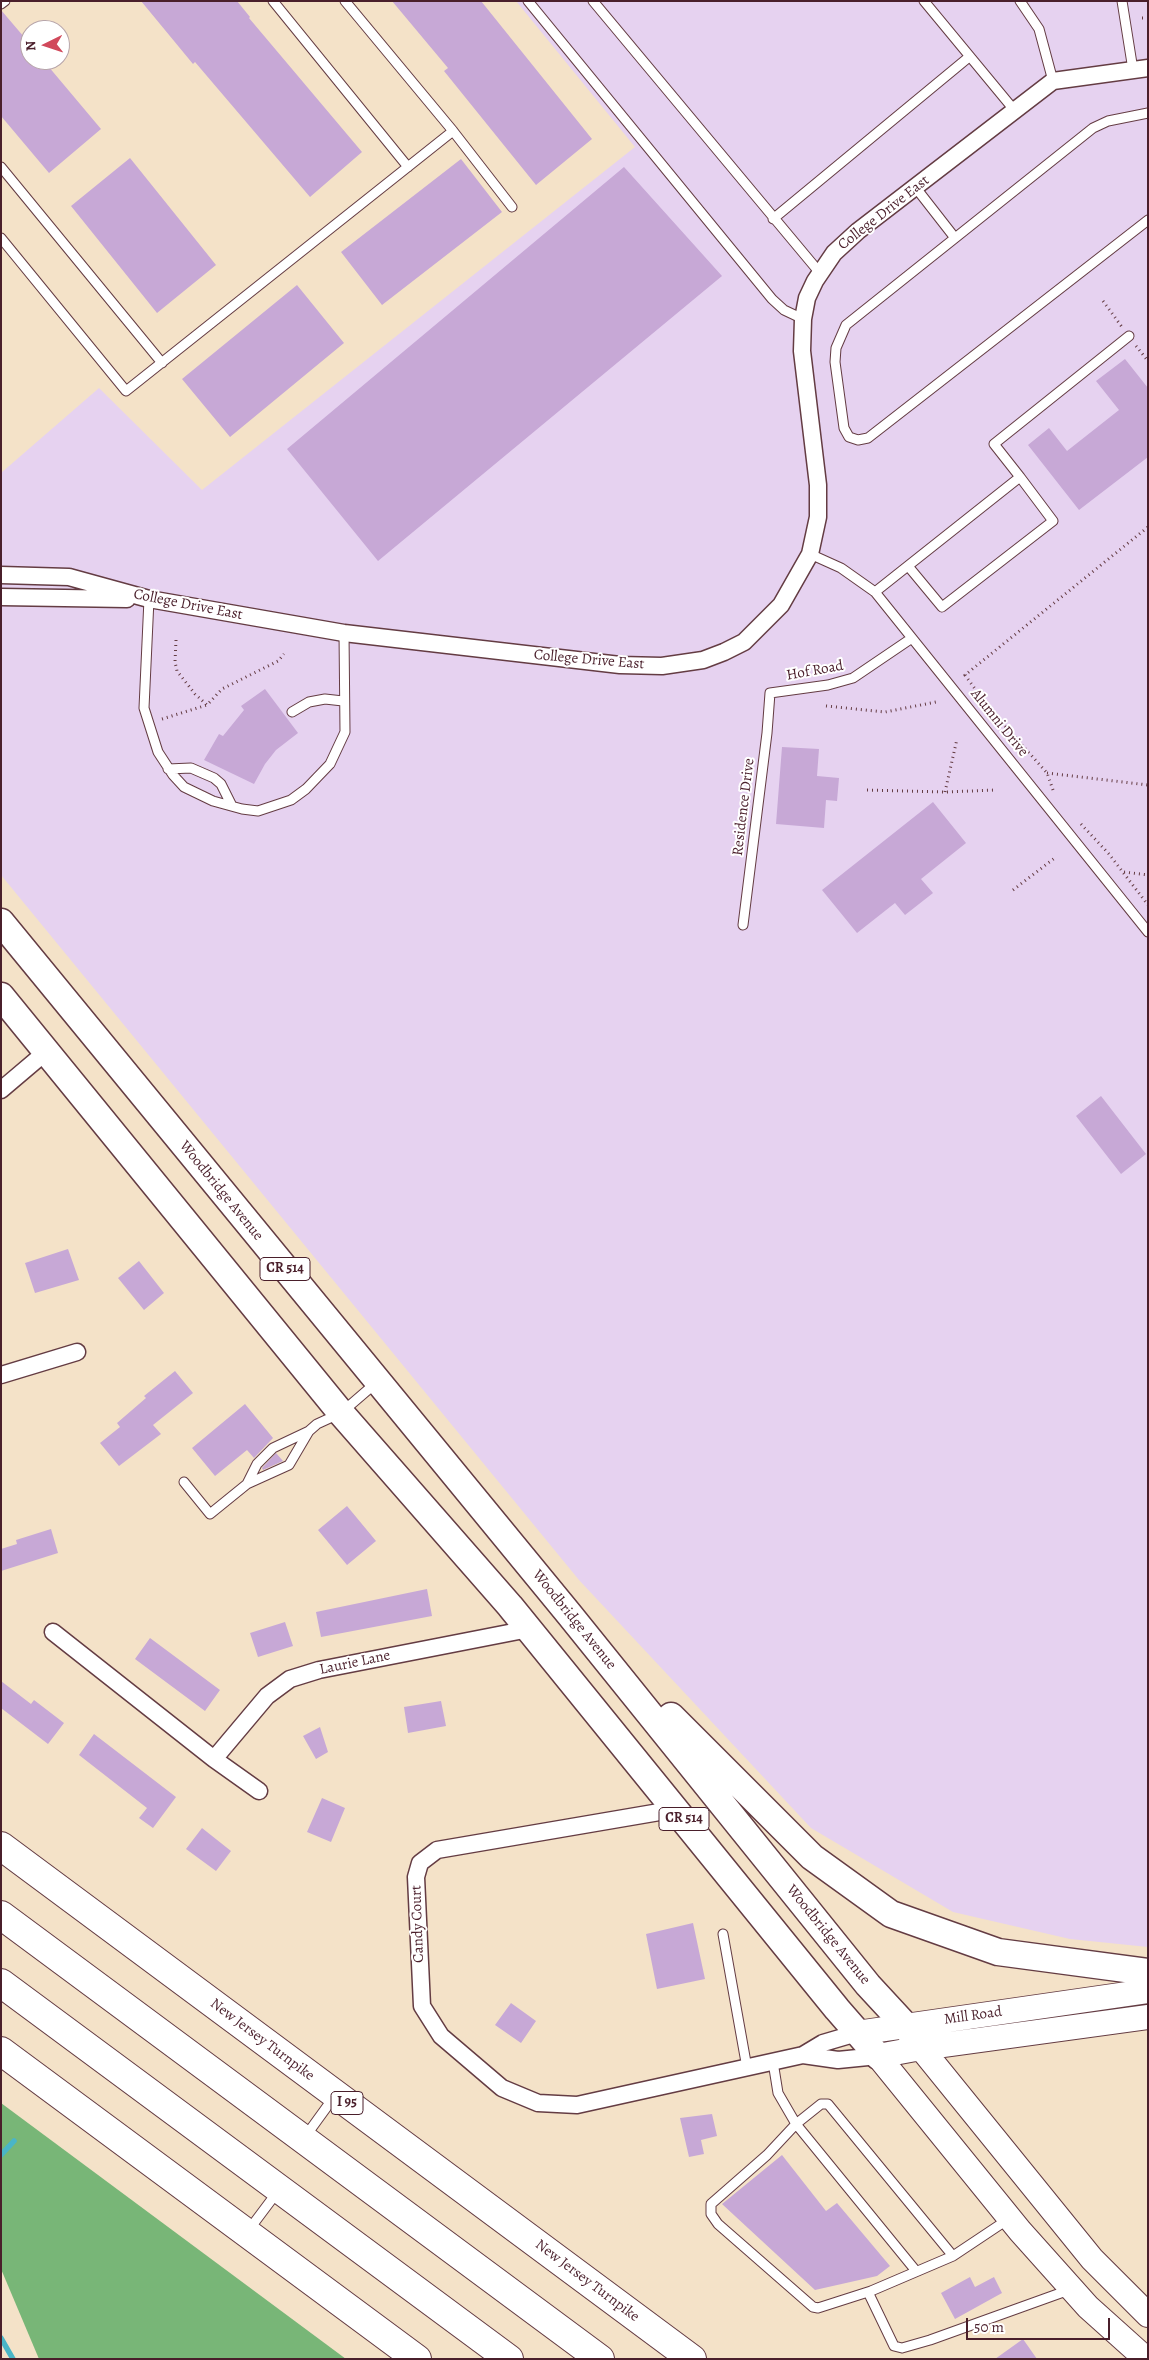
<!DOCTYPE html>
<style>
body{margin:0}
#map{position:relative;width:1149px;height:2360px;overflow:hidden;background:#f4e2c8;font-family:Alegreya,serif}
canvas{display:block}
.frame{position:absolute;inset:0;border:2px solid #4a1f2b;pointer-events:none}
.north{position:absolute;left:20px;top:20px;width:50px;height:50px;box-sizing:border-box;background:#fff;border:1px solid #b7a5aa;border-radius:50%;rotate:266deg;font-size:14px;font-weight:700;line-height:20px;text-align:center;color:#4a1f2b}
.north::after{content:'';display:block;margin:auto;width:18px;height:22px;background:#d1495b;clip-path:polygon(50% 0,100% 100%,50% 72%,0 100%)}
.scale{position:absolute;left:966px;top:2318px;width:144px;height:22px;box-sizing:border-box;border:2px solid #4a1f2b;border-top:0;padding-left:6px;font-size:15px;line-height:18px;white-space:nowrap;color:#4a1f2b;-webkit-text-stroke:4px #fff;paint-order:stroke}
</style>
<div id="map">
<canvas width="1149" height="2360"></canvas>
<div class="frame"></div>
<div class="north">N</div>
<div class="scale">50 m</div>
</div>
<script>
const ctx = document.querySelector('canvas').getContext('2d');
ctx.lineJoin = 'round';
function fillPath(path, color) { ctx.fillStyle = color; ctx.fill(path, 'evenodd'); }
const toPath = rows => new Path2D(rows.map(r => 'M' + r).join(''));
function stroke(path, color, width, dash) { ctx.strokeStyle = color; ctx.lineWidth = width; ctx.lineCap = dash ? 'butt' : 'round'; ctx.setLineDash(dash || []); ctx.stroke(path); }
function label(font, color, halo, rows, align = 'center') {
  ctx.font = font + ' Alegreya,serif'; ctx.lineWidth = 4; ctx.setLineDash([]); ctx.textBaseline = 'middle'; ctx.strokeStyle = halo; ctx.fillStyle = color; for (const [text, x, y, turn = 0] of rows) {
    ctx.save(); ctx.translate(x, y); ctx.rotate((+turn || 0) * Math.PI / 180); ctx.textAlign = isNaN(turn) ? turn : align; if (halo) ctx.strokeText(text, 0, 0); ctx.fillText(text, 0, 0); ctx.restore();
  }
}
const built = toPath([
 [516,1,1148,1,1148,1947,1070,1939,953,1912,811,1828,579,1580,1,875,1,473,99,388,202,490,635,147]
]);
const forest = toPath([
 [1,2103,346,2359,39,2359,1,2269]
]);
const stream = toPath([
 [1,2155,14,2141],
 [1,2338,13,2359]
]);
const building = toPath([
 [141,1,237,1,250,17,249,18,362,152,310,197,195,62,193,64],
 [392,1,481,1,592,139,536,185,444,71,448,68],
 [1,10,30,44,30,60,43,60,101,129,49,173,1,116],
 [130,158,216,265,157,313,71,206],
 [461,159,502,212,382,305,341,252],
 [624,167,722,276,378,561,287,449],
 [297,285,344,343,230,437,182,379],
 [1125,359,1148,388,1148,457,1079,510,1028,445,1049,428,1067,451,1119,410,1096,381],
 [265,689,298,733,276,750,265,764,254,784,204,760,219,734,223,736,244,710,241,706],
 [782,747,819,749,817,776,839,778,837,801,826,800,824,828,776,824],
 [933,802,966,843,921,879,933,893,905,915,895,903,857,933,822,890],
 [1101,1096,1146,1154,1121,1174,1076,1116],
 [68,1249,79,1280,35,1293,25,1263],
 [139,1261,164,1293,144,1310,118,1278],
 [175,1371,193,1393,153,1425,161,1434,119,1466,100,1443,120,1427,117,1423,146,1398,144,1396],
 [245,1404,273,1438,254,1458,247,1450,215,1476,192,1448],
 [276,1453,283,1461,263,1470,262,1468],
 [347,1506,376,1541,347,1565,318,1530],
 [51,1529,58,1553,1,1571,1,1549,17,1544,16,1540],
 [427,1589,432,1616,321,1637,316,1612],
 [285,1622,293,1646,258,1657,250,1633],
 [150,1638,220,1690,205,1711,135,1659],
 [1,1681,31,1704,34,1700,64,1723,48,1744,1,1708],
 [441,1701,446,1726,408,1733,404,1707],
 [320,1727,328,1752,316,1759,303,1736],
 [94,1734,176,1797,153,1828,139,1818,147,1808,79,1755],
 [322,1798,345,1808,331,1842,307,1832],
 [202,1828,231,1851,216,1871,186,1849],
 [693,1923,705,1979,657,1989,646,1934],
 [511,2003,536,2021,521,2043,495,2025],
 [712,2114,717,2136,701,2140,704,2154,689,2157,680,2118],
 [782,2155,826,2211,837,2203,890,2266,877,2276,815,2290,722,2204],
 [970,2277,975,2287,994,2277,1002,2293,955,2319,941,2293],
 [1023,2339,1037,2359,995,2359]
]);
const path = toPath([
 [1142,18,1148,18],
 [1103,301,1122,327],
 [1136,346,1148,361],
 [176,640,175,662,177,671,195,694,207,705,222,689,278,661,284,654],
 [826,706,885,712,936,702],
 [162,719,207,705],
 [1047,773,1148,785],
 [867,790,945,792,996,790],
 [1053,790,1047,773,988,707,965,675,1148,527],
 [945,792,957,739],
 [1081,824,1109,854,1148,905],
 [1124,872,1148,875],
 [1013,890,1056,857]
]);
const lane = toPath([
 [273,1,408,167],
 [345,1,453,131,512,207],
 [528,1,772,299,784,310,803,319],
 [593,1,820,273],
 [924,1,1015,111],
 [1020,1,1039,29,1053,81],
 [1122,1,1133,70],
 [1,4,5,1],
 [1148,113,1108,121,1093,128,846,325,836,348,835,362,844,428,849,437,858,440,868,438,1148,220],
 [1,167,162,363],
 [916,188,955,238],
 [773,219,969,57],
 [1,238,126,391,453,131],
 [1020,477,994,444,1129,336],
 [810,554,841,568,875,592,1148,932],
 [875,592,1020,477,1053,521,942,607,908,566],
 [149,599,144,708,158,752,173,775,184,787,213,801,242,809,258,811,291,800,306,789,330,764,345,732,344,633],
 [292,712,309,702,325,699,343,701],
 [168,769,191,768,214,778,221,784,232,806],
 [743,925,767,733,770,693,828,685,853,678,912,638],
 [184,1482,210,1514,247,1484,257,1464,273,1448,309,1431],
 [247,1484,289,1465,309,1431,317,1424,341,1413,377,1382],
 [723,1934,747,2068],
 [773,2062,778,2093,796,2124,821,2104,828,2104,953,2256,1010,2218],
 [305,2137,334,2097],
 [248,2231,278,2191],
 [916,2271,796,2124,767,2155,711,2204,711,2214,718,2224,813,2307,818,2308,871,2291,953,2256],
 [868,2292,894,2346,902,2348,930,2340,1069,2290]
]);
const street = toPath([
 [1,575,69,577,149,599,344,633,620,665,662,666,703,660,724,652,744,642,781,605,810,554,818,517,818,485,802,351,803,319,807,298,815,281,834,253,858,231,1053,81,1148,68],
 [1,597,127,599],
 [1,1090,47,1051],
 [1,1375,77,1352],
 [53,1632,214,1759,259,1791],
 [214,1759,267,1696,290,1679,319,1670,529,1629],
 [677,1809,437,1850,420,1863,416,1877,422,2006,441,2036,502,2088,538,2103,577,2105,803,2055,838,2060,878,2056],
 [803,2055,823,2043,857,2033]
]);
const secondary = toPath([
 [857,2033,1148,1991],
 [921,2048,1092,2259,1148,2315],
 [1146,2359,1088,2307,1020,2231,878,2056,921,2048,1148,2017]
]);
const primary = toPath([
 [1,922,569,1614,868,1985,905,2025,921,2048],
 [1,996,341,1413,510,1606,837,2009,878,2056],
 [671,1716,812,1857,891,1914,998,1952,1148,1972]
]);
const highway = toPath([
 [1,1846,692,2359],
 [1,1915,600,2359],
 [1,1983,509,2359],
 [1,2051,417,2359]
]);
const shields = [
 [285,1269,50],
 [684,1819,50],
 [347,2103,32]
];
const shieldNames = [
 ["CR 514",285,1269],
 ["CR 514",684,1819],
 ["I 95",347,2103]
];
const streetNames = [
 ["College Drive East",884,213,-38],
 ["College Drive East",188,605,11],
 ["College Drive East",589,660,5],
 ["Hof Road",815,671,-10],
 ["Alumni Drive",999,723,51],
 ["Residence Drive",744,807,-83],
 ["Woodbridge Avenue",221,1191,51],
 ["Woodbridge Avenue",574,1620,51],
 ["Laurie Lane",355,1663,-12],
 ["Candy Court",418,1924,-92],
 ["Woodbridge Avenue",828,1935,51],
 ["Mill Road",973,2016,-8],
 ["New Jersey Turnpike",262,2040,37],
 ["New Jersey Turnpike",587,2281,37]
];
fillPath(built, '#e6d2f0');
fillPath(forest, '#78b677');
stroke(stream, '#4ab5c7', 5.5);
fillPath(building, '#c7a8d6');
stroke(lane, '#643c43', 11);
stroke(street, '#643c43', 19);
stroke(secondary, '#643c43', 26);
stroke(primary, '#643c43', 29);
stroke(highway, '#643c43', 30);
stroke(path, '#643c43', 3, [1, 4]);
stroke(lane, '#fff', 9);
stroke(street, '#fff', 16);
stroke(secondary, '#fff', 24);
stroke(primary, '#fff', 26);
stroke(highway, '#fff', 28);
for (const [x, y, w] of shields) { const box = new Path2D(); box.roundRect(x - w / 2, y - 11.5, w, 23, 4); ctx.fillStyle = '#fff'; ctx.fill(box); stroke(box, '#4a1f2b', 1); }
label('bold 14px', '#4a1f2b', null, shieldNames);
label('15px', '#4a1f2b', '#fff', streetNames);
</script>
